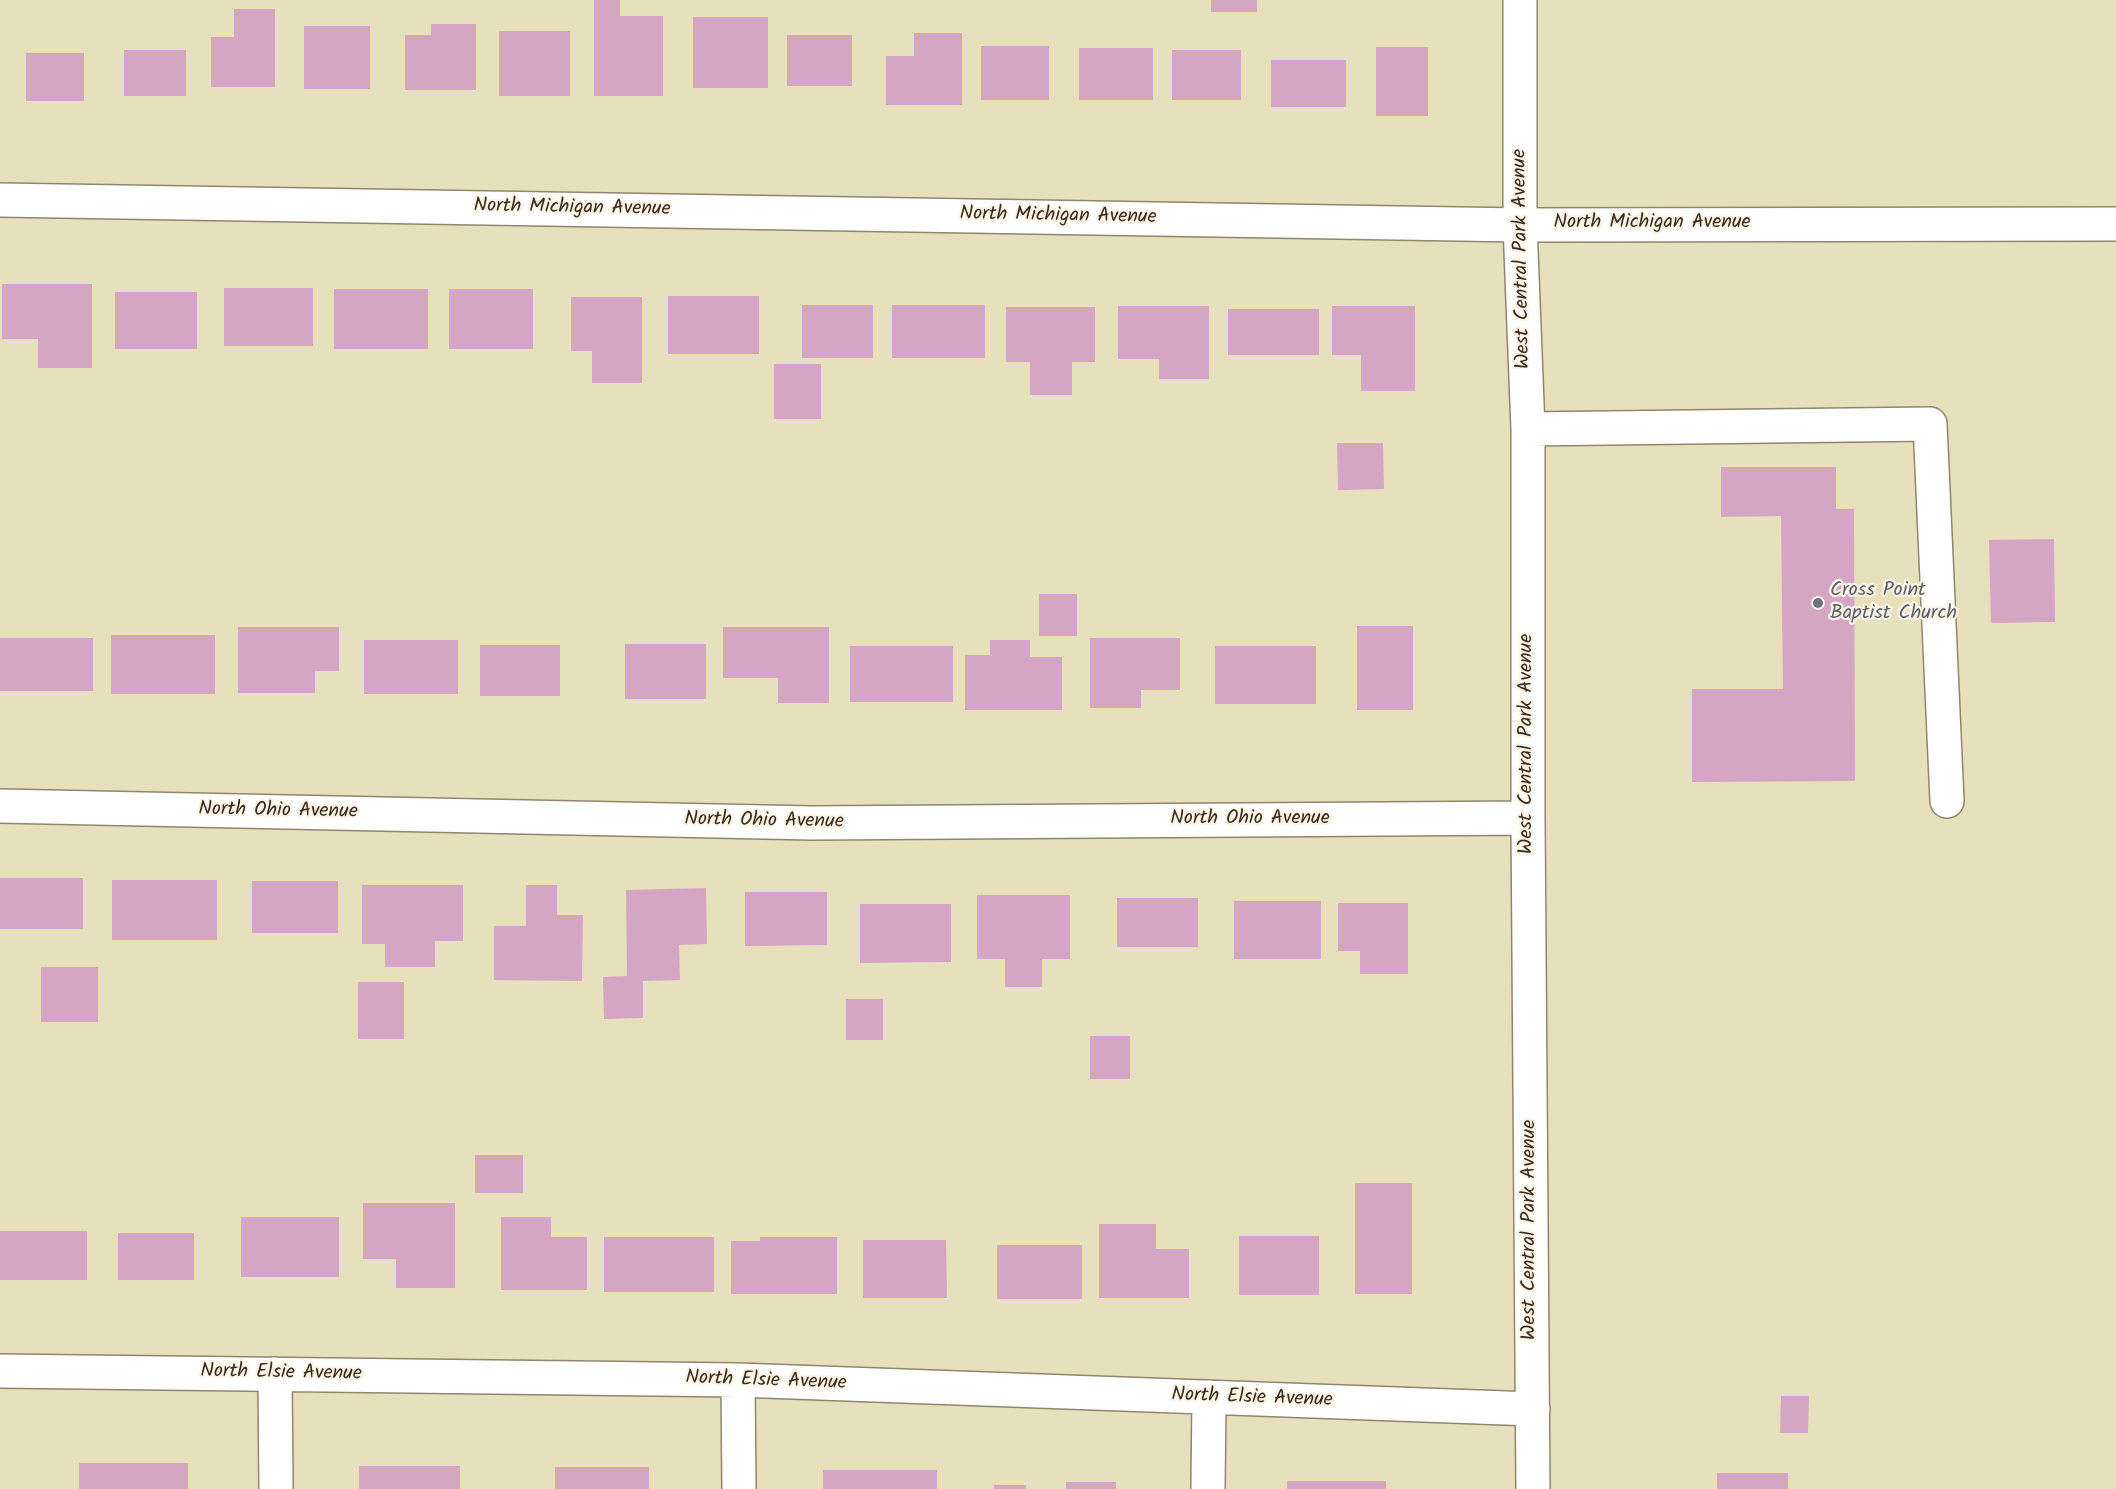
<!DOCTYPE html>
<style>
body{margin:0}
canvas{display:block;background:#e7e0bc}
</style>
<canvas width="2116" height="1489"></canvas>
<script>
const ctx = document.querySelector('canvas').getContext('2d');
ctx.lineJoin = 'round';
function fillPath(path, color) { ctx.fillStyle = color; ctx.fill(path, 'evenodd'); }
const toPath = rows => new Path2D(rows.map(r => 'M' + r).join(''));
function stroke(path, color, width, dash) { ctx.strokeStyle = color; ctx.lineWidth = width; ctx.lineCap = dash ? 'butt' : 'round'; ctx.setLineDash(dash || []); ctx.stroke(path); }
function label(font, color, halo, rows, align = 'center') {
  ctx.font = font + ' Kalam,sans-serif'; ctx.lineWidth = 4.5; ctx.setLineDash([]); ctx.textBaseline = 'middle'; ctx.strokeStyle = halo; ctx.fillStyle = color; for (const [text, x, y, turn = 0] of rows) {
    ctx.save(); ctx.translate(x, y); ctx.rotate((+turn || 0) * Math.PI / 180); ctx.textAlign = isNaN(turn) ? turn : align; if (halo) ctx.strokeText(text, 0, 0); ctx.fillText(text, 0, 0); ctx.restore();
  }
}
const building = toPath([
 [594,0,620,0,620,16,663,16,663,96,594,96],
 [1211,0,1257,0,1257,12,1211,12],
 [234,9,275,9,275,87,211,87,211,37,234,37],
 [693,17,768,17,768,88,693,88],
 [431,24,476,24,476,90,405,90,405,35,431,35],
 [304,26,370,26,370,89,304,89],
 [499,31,570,31,570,96,499,96],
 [914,33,962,33,962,105,886,105,886,56,914,56],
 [787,35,852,35,852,86,787,86],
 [981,46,1049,46,1049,100,981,100],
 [1376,47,1428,47,1428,116,1376,116],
 [1079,48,1153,48,1153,100,1079,100],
 [124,50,186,50,186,96,124,96],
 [1172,50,1241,50,1241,100,1172,100],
 [26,53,84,53,84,101,26,101],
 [1271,60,1346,60,1346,107,1271,107],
 [2,284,92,284,92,368,38,368,38,339,2,339],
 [224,288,313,288,313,346,224,346],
 [334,289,428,289,428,349,334,349],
 [449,289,533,289,533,349,449,349],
 [115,292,197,292,197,349,115,349],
 [668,296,759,296,759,354,668,354],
 [571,297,642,297,642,383,592,383,592,351,571,351],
 [802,305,873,305,873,358,802,358],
 [892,305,985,305,985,358,892,358],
 [1118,306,1209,306,1209,379,1159,379,1159,359,1118,359],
 [1332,306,1415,306,1415,391,1361,391,1361,355,1332,355],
 [1006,307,1095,307,1095,362,1072,362,1072,395,1030,395,1030,362,1006,362],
 [1228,309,1319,309,1319,355,1228,355],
 [774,364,821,364,821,419,774,419],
 [1337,443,1383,443,1384,489,1338,490],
 [1721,467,1836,467,1836,509,1854,509,1855,781,1692,782,1692,689,1783,689,1781,516,1721,517],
 [2054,539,2055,622,1991,623,1989,540],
 [1039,594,1077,594,1077,636,1039,636],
 [1357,626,1413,626,1413,710,1357,710],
 [238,627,339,627,339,671,315,671,315,693,238,693],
 [723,627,829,627,829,703,778,703,778,678,723,678],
 [111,635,215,635,215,694,111,694],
 [0,638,93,638,93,691,0,691],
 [1090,638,1180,638,1180,690,1141,690,1141,708,1090,708],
 [364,640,458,640,458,694,364,694],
 [990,640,1030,640,1030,657,1062,657,1062,710,965,710,965,655,990,655],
 [625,644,706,644,706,699,625,699],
 [480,645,560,645,560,696,480,696],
 [850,646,953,646,953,702,850,702],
 [1215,646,1316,646,1316,704,1215,704],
 [0,878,83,878,83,929,0,929],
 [112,880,217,880,217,940,112,940],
 [252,881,338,881,338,933,252,933],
 [362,885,463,885,463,941,435,941,435,967,385,967,385,944,362,944],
 [526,885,557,885,557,915,583,915,582,981,494,980,494,926,526,926],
 [706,888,707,944,679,945,680,980,643,981,643,1018,604,1019,603,977,627,976,626,890],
 [745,892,827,892,827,945,745,946],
 [977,895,1070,895,1070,959,1042,959,1042,987,1005,987,1005,959,977,959],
 [1117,898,1198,898,1198,947,1117,947],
 [1234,901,1321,901,1321,959,1234,959],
 [1338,903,1408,903,1408,974,1360,974,1360,951,1338,951],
 [860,904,951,904,951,962,860,963],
 [41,967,98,967,98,1022,41,1022],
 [358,982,404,982,404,1039,358,1039],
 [846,999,883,999,883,1040,846,1040],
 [1090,1036,1130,1036,1130,1079,1090,1079],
 [475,1155,523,1155,523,1193,475,1193],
 [1355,1183,1412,1183,1412,1294,1355,1294],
 [363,1203,455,1203,455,1288,396,1288,396,1259,363,1259],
 [241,1217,339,1217,339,1277,241,1277],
 [501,1217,551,1217,551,1237,587,1237,587,1290,501,1290],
 [1099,1224,1156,1224,1156,1249,1189,1249,1189,1298,1099,1298],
 [0,1231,87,1231,87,1280,0,1280],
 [118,1233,194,1233,194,1280,118,1280],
 [1239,1236,1319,1236,1319,1295,1239,1295],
 [604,1237,714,1237,714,1292,604,1292],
 [760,1237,837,1237,837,1294,731,1294,731,1241,760,1241],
 [863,1240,946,1240,947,1298,863,1298],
 [997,1245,1082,1245,1082,1299,997,1299],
 [1781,1396,1809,1396,1808,1433,1780,1433],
 [79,1463,188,1463,188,1489,79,1489],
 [359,1466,460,1466,460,1489,359,1489],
 [555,1467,649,1467,649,1489,555,1489],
 [823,1470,937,1470,937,1489,823,1489],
 [1717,1473,1788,1473,1788,1489,1717,1489],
 [1287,1481,1386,1481,1386,1489,1287,1489],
 [1066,1482,1116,1482,1116,1489,1066,1489],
 [994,1485,1026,1485,1026,1489,994,1489]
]);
const minor = toPath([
 [1520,0,1520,225,1528,429,1528,818,1533,1489],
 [0,200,1520,225,2116,224],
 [1528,429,1930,424,1947,801],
 [0,806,812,823,1528,818],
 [0,1371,738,1380,1533,1409],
 [275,1374,276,1489],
 [738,1380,739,1489],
 [1208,1489,1209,1397]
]);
const markers = [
 [1818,603,6,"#6b7280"]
];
const streetNames = [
 ["North Michigan Avenue",572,209,1],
 ["North Michigan Avenue",1058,217,1],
 ["North Michigan Avenue",1652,224],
 ["West Central Park Avenue",1523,259,-91],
 ["West Central Park Avenue",1528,744,-90],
 ["North Ohio Avenue",278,812,1],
 ["North Ohio Avenue",1250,820],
 ["North Ohio Avenue",764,822,1],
 ["West Central Park Avenue",1531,1230,-90],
 ["North Elsie Avenue",281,1374,1],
 ["North Elsie Avenue",766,1382,2],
 ["North Elsie Avenue",1252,1399,2]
];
const worshipNames = [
 ["Cross Point",1830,592],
 ["Baptist Church",1830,615]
];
fillPath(building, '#d5a5c4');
stroke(minor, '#91856d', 36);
stroke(minor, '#fff', 33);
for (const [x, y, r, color] of markers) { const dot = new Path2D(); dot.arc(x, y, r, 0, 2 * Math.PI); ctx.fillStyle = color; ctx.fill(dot); stroke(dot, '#fcf5e5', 2); }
label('20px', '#3b2a1e', '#fcf5e5', streetNames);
label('20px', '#5b616d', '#fcf5e5', worshipNames, 'left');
</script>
